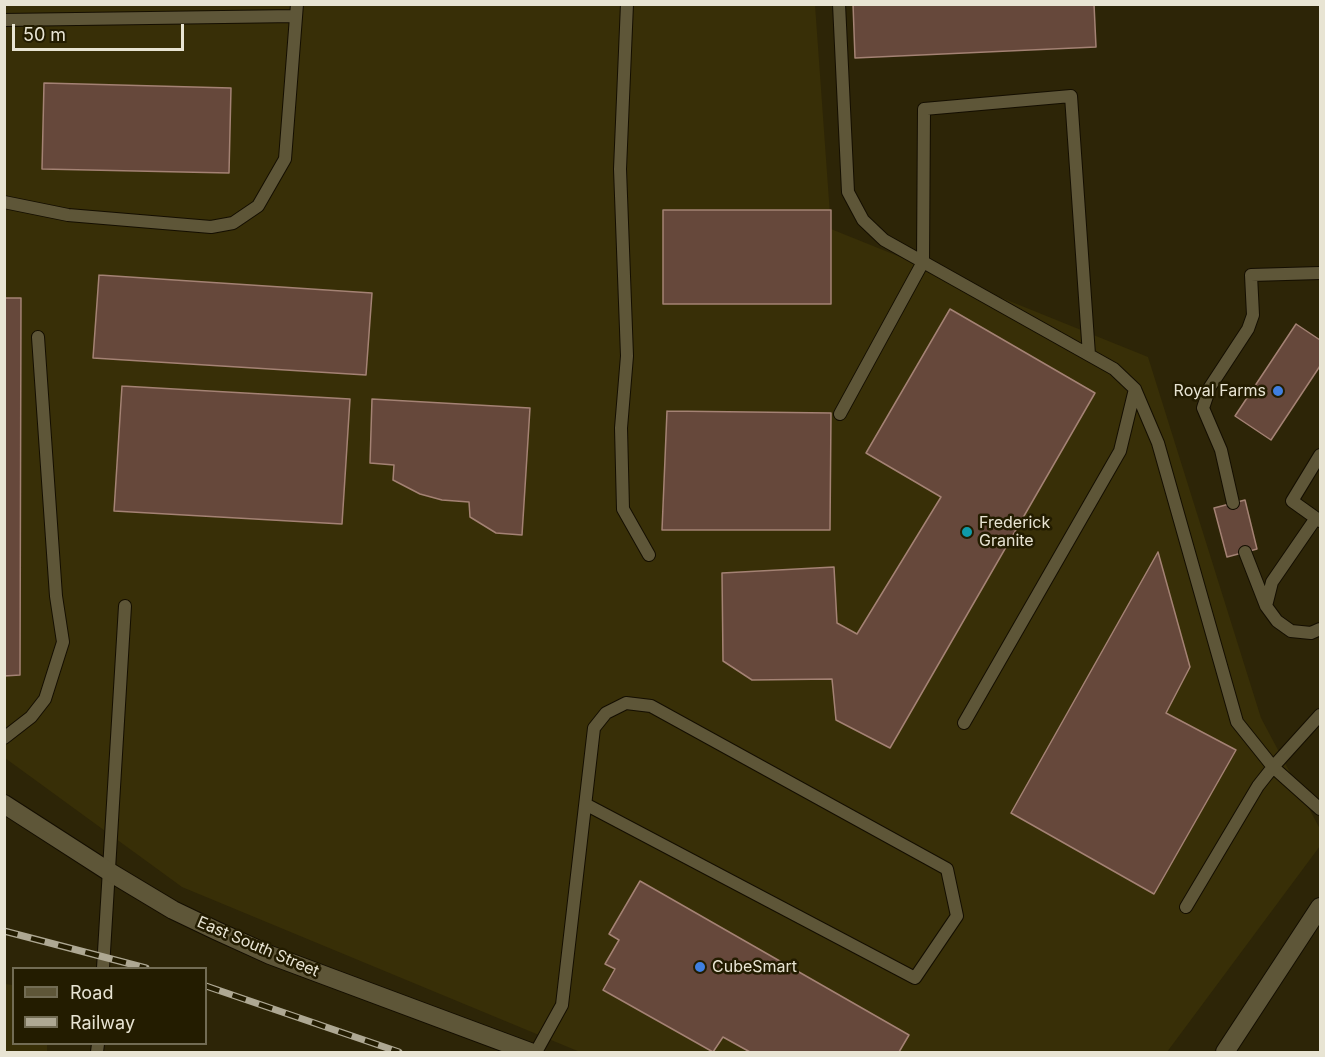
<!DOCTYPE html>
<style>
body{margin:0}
#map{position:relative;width:1325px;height:1057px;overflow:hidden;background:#2d2507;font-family:Inter,sans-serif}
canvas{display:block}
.frame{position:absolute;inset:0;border:6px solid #e8e4d3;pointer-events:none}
.legend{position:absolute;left:12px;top:967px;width:195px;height:78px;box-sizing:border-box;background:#231c00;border:2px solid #726c54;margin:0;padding:8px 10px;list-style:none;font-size:18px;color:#e8e4d3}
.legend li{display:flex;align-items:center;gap:12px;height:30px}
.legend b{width:30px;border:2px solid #726c54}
.scale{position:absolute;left:12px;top:24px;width:172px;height:27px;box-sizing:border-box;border:3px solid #e8e4d3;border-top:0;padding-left:8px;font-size:18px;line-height:21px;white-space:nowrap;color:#e8e4d3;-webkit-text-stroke:4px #231c00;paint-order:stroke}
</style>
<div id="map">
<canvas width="1325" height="1057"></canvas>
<div class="frame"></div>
<ul class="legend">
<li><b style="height:8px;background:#5e5638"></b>Road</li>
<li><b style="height:8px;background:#aea893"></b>Railway</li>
</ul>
<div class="scale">50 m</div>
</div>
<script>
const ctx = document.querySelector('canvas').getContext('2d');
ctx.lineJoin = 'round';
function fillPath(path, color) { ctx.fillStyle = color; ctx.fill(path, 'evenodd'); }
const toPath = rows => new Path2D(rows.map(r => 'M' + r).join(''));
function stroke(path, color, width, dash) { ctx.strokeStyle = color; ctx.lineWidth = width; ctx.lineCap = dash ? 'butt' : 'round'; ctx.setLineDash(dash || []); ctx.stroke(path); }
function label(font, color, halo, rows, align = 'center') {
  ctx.font = font + ' Inter,sans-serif'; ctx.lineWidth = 5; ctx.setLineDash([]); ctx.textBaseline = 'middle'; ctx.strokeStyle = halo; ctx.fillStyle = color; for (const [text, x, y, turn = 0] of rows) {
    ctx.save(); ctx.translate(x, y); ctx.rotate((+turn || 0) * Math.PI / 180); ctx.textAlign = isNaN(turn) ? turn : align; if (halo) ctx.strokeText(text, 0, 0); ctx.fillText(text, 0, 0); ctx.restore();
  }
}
const built = toPath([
 [5,5,815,5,831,229,1148,357,1261,718,1320,829,1320,846,1167,1052,580,1052,182,887,5,758],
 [5,984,13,985,14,1044,47,1044,47,1052,5,1052]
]);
const building = toPath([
 [853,4,1094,4,1096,47,855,58,853,4],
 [44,83,231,88,229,173,42,169,44,83],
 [663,210,831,210,831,304,663,304,663,210],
 [99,275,372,293,366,375,93,358,99,275],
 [4,298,21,298,20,675,4,676,4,298],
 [950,309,1095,393,890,748,836,720,832,679,752,680,723,661,722,573,834,567,837,623,857,634,941,497,866,453,950,309],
 [1296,324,1320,340,1320,366,1271,440,1235,416,1296,324],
 [122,386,350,399,342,524,114,511,122,386],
 [372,399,530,408,522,535,496,533,470,517,469,502,442,500,420,494,393,480,394,465,370,463,372,399],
 [667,411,831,413,830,530,662,530,667,411],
 [1245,500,1257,549,1227,557,1214,508,1245,500],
 [1158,552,1190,667,1166,713,1236,750,1154,894,1011,813,1158,552],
 [640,881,909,1035,899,1052,750,1052,723,1037,713,1052,603,990,615,969,605,964,619,940,609,934,640,881]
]);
const service = toPath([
 [627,4,620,169,627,356,621,428,623,509,649,555],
 [839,4,848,192,863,220,884,240,1114,369,1135,389,1158,443,1237,722,1273,767,1258,786,1186,907],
 [4,20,296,16],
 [4,202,68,215,211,227,233,223,258,206,285,159,297,4],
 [840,414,923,262,924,109,1071,96,1089,355],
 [1320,455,1292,501,1320,521],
 [1233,503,1221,450,1203,408,1210,387,1248,329,1253,315,1251,275,1320,273],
 [1245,552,1266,606,1277,621,1291,631,1311,633,1320,629],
 [1266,606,1272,582,1316,518],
 [1320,715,1273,767,1320,809],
 [964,723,1120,451,1135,389],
 [4,738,31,717,45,699,63,642,56,596,38,337],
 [103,968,125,606],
 [97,1052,98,1044],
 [536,1052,562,1005,594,728,606,713,626,703,651,706,947,869,957,916,915,978,587,805]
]);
const secondary = toPath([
 [4,804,108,871,173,910,217,931,270,955,530,1052],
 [1225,1052,1320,907]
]);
const rail = toPath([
 [4,931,146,968],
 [206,986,399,1052]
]);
const markers = [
 [1278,391,6,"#3f7fe0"],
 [967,532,6,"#0f9aa8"],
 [700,967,6,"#3f7fe0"]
];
const poiNames = [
 ["Royal Farms",1266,391,"right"],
 ["Frederick",979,523],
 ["Granite",979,541],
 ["CubeSmart",712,967]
];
const streetNames = [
 ["East South Street",258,947,23]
];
fillPath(built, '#382f07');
fillPath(building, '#66483b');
stroke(building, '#a48274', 1.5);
stroke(service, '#140e00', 14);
stroke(secondary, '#140e00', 20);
stroke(service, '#5e5638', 12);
stroke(secondary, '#5e5638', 18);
stroke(rail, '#aea893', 7);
stroke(rail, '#231c00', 4.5, [14]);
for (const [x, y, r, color] of markers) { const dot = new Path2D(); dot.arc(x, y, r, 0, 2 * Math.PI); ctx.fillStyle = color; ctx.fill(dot); stroke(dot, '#231c00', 2); }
label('16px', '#e8e4d3', '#231c00', poiNames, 'left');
label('16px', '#e8e4d3', '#231c00', streetNames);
</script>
